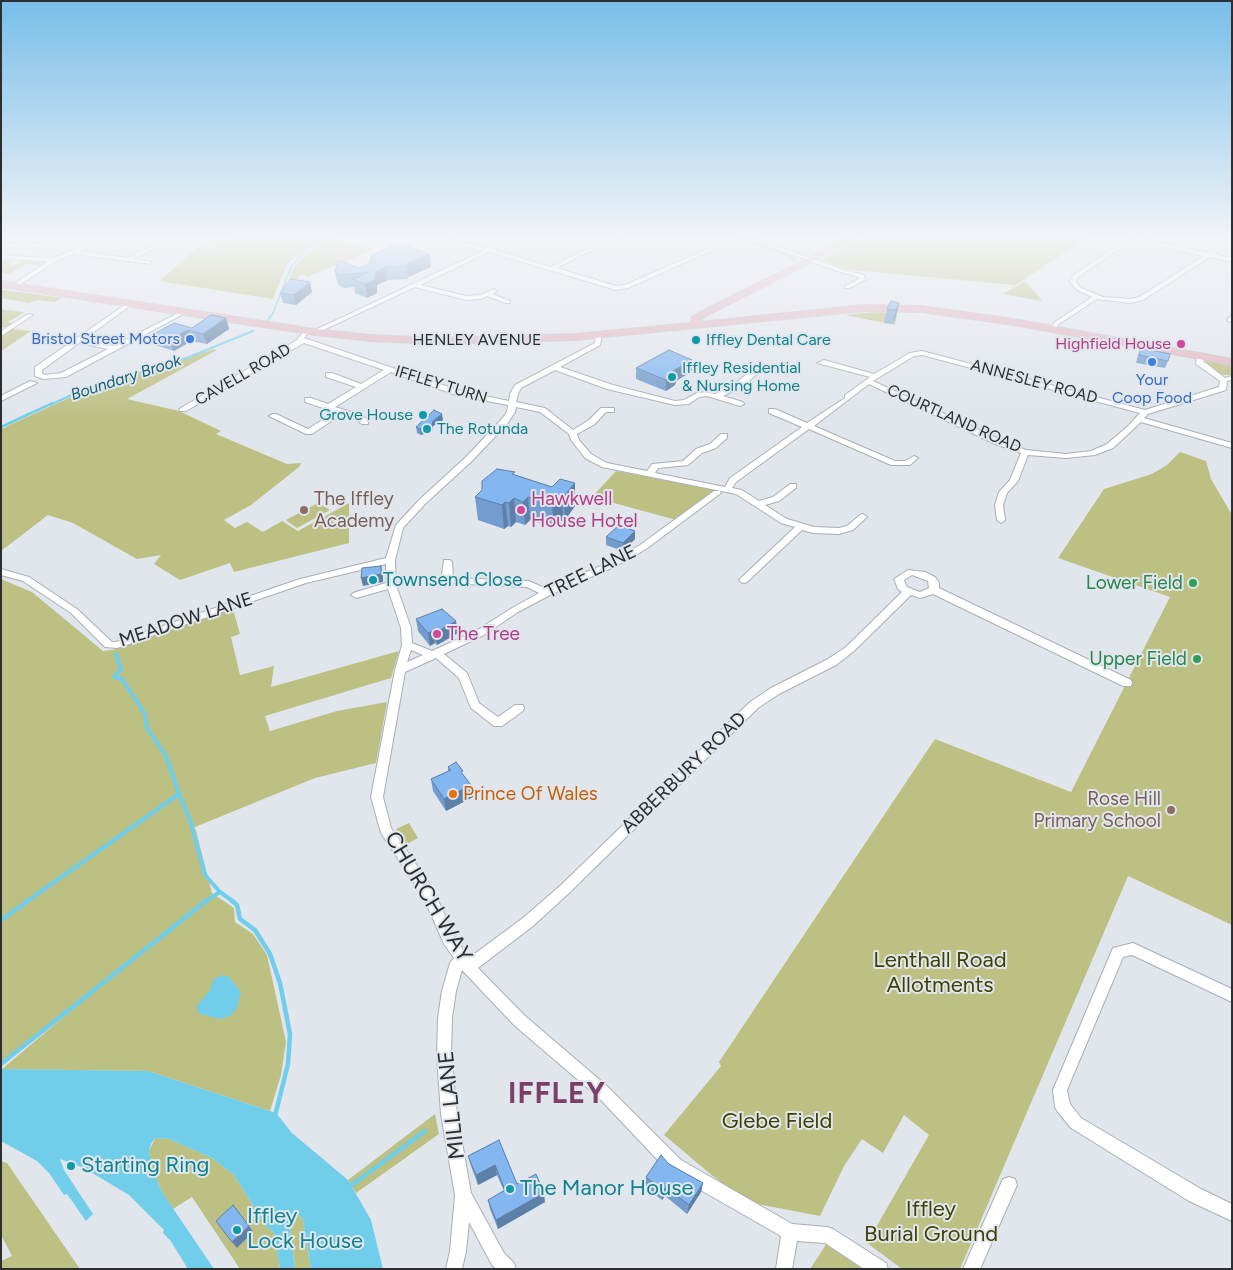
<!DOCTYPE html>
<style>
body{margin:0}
#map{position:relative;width:1233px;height:1270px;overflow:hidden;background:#e1e6ed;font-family:Figtree,sans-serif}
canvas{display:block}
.frame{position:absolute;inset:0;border:2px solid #2c2e30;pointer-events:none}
</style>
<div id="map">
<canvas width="1233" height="1270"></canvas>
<div class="frame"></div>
</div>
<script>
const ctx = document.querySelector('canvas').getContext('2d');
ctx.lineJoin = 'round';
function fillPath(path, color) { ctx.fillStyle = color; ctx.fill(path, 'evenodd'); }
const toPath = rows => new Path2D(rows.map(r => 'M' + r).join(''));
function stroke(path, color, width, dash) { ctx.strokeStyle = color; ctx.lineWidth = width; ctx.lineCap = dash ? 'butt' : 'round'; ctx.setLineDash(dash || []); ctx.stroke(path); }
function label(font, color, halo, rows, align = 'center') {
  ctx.font = font + ' Figtree,sans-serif'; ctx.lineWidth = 4; ctx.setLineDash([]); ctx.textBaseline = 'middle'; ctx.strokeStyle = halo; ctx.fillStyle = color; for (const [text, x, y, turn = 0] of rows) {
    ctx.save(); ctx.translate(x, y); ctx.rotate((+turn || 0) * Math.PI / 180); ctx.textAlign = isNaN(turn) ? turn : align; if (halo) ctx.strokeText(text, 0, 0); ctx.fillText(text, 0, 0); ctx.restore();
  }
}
const green = toPath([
 [229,239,324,239,292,259,286,266,273,299,159,281,200,246,216,248],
 [332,239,375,249,307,277,302,274,293,283,288,283,293,269,303,257],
 [738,239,748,239,790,254,798,261,794,263,788,257],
 [863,239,1086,239,1015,285,851,270,821,260],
 [5,261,13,262,9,264,14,265,23,261,42,262,39,265,26,264,9,274,1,273,1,263],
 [1025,281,1042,300,1042,301,1003,294],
 [1,290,5,290,62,298,55,302,37,300,28,303,1,298],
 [1,309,22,312,26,311,8,322,13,324,11,326,1,328],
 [877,312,897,314,895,325,845,315],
 [12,329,31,331,1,351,1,336],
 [214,349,217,350,127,399,179,411,221,431,216,434,287,464,301,463,299,467,251,505,224,520,235,528,247,522,263,532,282,521,298,531,349,503,349,543,234,572,230,563,180,580,154,564,161,555,137,559,73,523,48,515,1,551,1,429,84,391],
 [1206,361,1232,364,1232,375,1223,375,1206,366],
 [1180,452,1206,461,1211,479,1232,515,1232,925,1128,876,960,1269,902,1269,867,1243,929,1135,904,1115,883,1153,862,1139,844,1166,820,1216,752,1203,714,1177,664,1135,721,1066,719,1062,757,1005,935,739,1071,792,1170,597,1058,558,1104,489,1152,474,1167,465],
 [616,471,715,490,676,520,592,497],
 [318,503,330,510,297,528,286,520],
 [1,579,32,592,103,651,117,649,233,609,240,634,231,637,240,675,274,666,271,687,399,651,391,678,265,716,270,731,337,711,387,702,376,763,315,778,195,827,212,893,234,908,235,922,253,934,267,955,286,1042,281,1075,270,1111,148,1071,2,1069,151,943,1,1066],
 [409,823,418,838,405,845,396,829],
 [435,1114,439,1134,356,1193,348,1180],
 [155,1138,169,1139,181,1144,212,1158,234,1175,265,1225,274,1233,280,1269,240,1269,192,1197,173,1209,162,1192,152,1168,149,1151],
 [1,1161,7,1163,80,1269,1,1269,1,1261,12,1256,1,1235],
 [297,1212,303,1220,311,1269,295,1269,289,1220,291,1216],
 [829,1240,870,1269,810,1269]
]);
const water = toPath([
 [223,975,229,977,241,992,237,1008,230,1016,220,1019,200,1014,196,1007,210,990,214,979],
 [1,1069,148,1071,276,1113,292,1133,348,1180,371,1220,383,1269,311,1269,303,1220,297,1212,291,1216,289,1220,295,1269,280,1269,274,1233,265,1225,234,1175,212,1158,169,1139,155,1138,151,1144,149,1151,152,1168,162,1192,214,1269,188,1269,170,1240,163,1233,164,1230,129,1195,84,1168,60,1159,64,1170,93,1214,86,1221,67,1194,64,1195,49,1173,37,1161,1,1141]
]);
const streamFar3 = toPath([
 [268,320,273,313,292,265,301,256,329,239],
 [50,405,80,391,189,357,253,331]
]);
const streamFar2 = toPath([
 [1,427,53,403]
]);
const streamFar1 = toPath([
 [179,794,191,823,205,875,220,892,204,902],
 [220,892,234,902],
 [26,902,179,794,166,756,147,728,145,714,122,679,114,677,121,669,116,654]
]);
const stream = toPath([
 [232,901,237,905,240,919,255,930,270,954,280,983,290,1034,288,1064,275,1116],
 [1,920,28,901],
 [1,1064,206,901],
 [349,1187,425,1131]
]);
const minor = toPath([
 [101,239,108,239,80,251,127,258,159,242,164,243,134,259,151,262,151,264,74,254,56,261,15,288,13,287,13,285,48,261,1,259,1,255,53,258,101,239],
 [436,239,446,239,489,248,510,239,517,239,494,250,551,267,582,251,620,239,628,239,586,253,557,268,616,286,625,285,730,239,737,239,628,288,616,290,489,252,420,285,466,296,480,295,494,289,497,291,493,294,510,301,510,303,506,303,487,296,481,299,466,300,415,287,317,333,313,333,313,331,483,251,436,239],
 [750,239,758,239,841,269,864,275,865,280,849,288,845,288,845,286,859,279,859,277,837,271,750,239],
 [1127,239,1134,239,1077,278,1076,282,1081,288,1103,297,1130,299,1139,297,1204,256,1137,241,1134,239,1144,239,1208,253,1221,244,1222,239,1228,239,1226,246,1214,254,1232,258,1232,262,1210,257,1143,300,1130,303,1097,299,1059,324,1054,330,1050,330,1049,329,1055,322,1092,297,1077,290,1070,282,1072,276,1127,239],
 [44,241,46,242,46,244,26,249,1,246,1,242,26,245,44,241],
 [129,302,132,304,131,305,83,340,114,346,182,311,187,312,66,377,43,379,35,376,35,367,129,302],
 [79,343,108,349,61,373,44,375,42,373,42,370,79,343],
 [28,314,33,315,1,336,1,331,28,314],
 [1232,315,1232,322,1228,321,1227,320,1232,315],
 [307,329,310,331,304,338,461,391,509,401,510,394,515,385,595,343,596,335,599,333,602,335,600,345,560,367,613,385,675,401,684,400,697,393,707,392,715,394,724,390,741,379,754,367,760,367,760,371,747,383,723,396,743,402,744,404,740,406,707,396,699,397,689,404,675,405,607,389,555,370,521,388,518,394,516,402,545,408,573,430,589,420,601,408,614,408,614,412,606,412,595,424,577,434,579,440,591,454,607,463,647,471,652,464,683,461,696,449,710,444,721,434,727,434,727,438,716,448,702,453,688,465,658,468,655,473,725,487,730,478,802,427,769,413,769,409,775,409,807,423,845,398,845,395,870,377,817,363,824,360,874,374,910,353,922,351,1145,410,1219,387,1220,381,1196,364,1197,355,1201,355,1203,361,1225,378,1232,376,1232,380,1227,381,1226,390,1148,414,1144,418,1232,443,1232,448,1141,422,1113,448,1095,455,1066,458,1028,455,1018,481,1007,493,1003,505,1005,520,1001,523,997,520,995,505,999,492,1010,480,1021,453,995,444,869,384,814,426,895,461,905,461,914,456,918,458,910,465,891,465,809,429,736,482,732,488,742,490,759,501,773,497,790,484,796,484,796,488,779,501,765,505,787,519,814,527,839,528,847,526,860,515,863,514,867,517,853,530,839,534,813,533,802,530,747,582,744,583,741,582,739,580,741,578,795,527,781,523,736,494,602,467,585,458,571,440,569,434,540,412,516,407,515,412,507,424,472,461,425,504,403,528,395,560,396,585,411,628,412,643,432,651,476,631,512,608,539,593,527,587,447,583,442,575,444,560,450,560,452,562,453,578,529,581,547,589,610,562,640,545,714,491,720,491,721,493,646,549,616,566,550,595,518,612,484,635,444,654,467,673,479,703,498,717,515,705,523,705,524,708,523,711,502,726,494,726,471,708,459,678,436,658,405,672,383,797,391,828,433,889,454,936,469,958,523,918,561,885,750,702,771,688,828,659,846,647,902,592,898,589,894,579,908,570,925,572,935,577,939,583,939,588,1131,680,1132,683,1131,686,1123,686,933,594,920,598,911,595,854,651,836,665,779,694,758,708,569,893,533,926,478,968,524,1015,608,1087,681,1160,792,1224,827,1227,833,1229,886,1263,888,1269,864,1269,825,1243,797,1241,792,1269,776,1269,781,1236,669,1172,598,1097,514,1025,462,970,456,991,452,1018,451,1056,457,1114,471,1193,504,1253,514,1263,516,1269,496,1269,492,1265,469,1222,466,1251,462,1269,446,1269,450,1251,455,1195,441,1114,437,1056,438,1018,442,991,450,963,454,958,444,944,423,896,381,833,371,797,395,670,402,645,401,628,388,589,356,598,351,595,353,593,386,583,386,564,306,583,117,648,105,647,71,613,23,581,1,575,1,569,29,577,77,609,112,642,116,642,300,579,386,558,396,525,419,500,466,457,501,420,507,412,508,405,456,395,391,372,335,407,361,415,368,420,368,424,362,424,355,419,342,414,312,434,306,434,269,416,273,414,276,414,308,429,335,412,305,402,305,398,311,398,328,404,356,387,326,377,326,373,332,373,361,384,384,370,304,343,186,411,180,411,179,409,297,340,298,338,307,329],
 [922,355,1140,413,1128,426,1107,444,1091,451,1066,454,1026,450,1001,440,873,381,914,356,922,355],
 [912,575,928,581,929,588,920,592,907,587,904,580,912,575],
 [411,650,423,655,407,662,411,650],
 [30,381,37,383,1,401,1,396,30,381],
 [1133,943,1232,989,1232,1002,1132,955,1123,957,1067,1090,1070,1104,1081,1118,1201,1189,1232,1204,1232,1221,1189,1201,1071,1128,1058,1112,1055,1107,1053,1090,1113,948,1133,943],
 [1009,1177,1015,1179,1017,1185,980,1269,963,1269,1003,1179,1009,1177]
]);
const major = toPath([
 [847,239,857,239,704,317,700,322,864,305,921,306,1014,319,1232,359,1232,365,1014,325,921,312,864,311,575,340,438,344,371,341,315,335,1,287,1,281,315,329,371,335,438,338,575,334,690,323,692,317,698,313,847,239]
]);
const wall = toPath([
 [370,263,431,267,408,277,408,279,388,280,377,285,377,293,367,298,355,293,354,287,344,288,338,285,335,272,359,268],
 [312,292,296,305,283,303,280,293],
 [899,303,896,317,893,324,884,323,887,309],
 [226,318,229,329,207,344,191,341,174,351,155,345,152,335,192,328],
 [1141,348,1168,361,1165,368,1136,363,1138,355],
 [692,360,692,371,676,381,675,385,666,391,636,379,636,368],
 [443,420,433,426,433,430,421,435,417,433,416,427],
 [515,475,552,487,575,483,575,506,565,520,563,519,554,528,530,520,525,525,516,522,511,527,508,526,504,529,478,520,475,497],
 [606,537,635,539,623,551,606,545],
 [416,619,458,633,437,645,435,643,430,646,418,631],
 [448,767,464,776,473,797,446,811,433,791,431,779,448,771],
 [499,1140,517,1184,545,1202,498,1229,490,1209,488,1200,504,1191,497,1175,478,1185,471,1166,468,1156],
 [669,1164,703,1183,701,1192,687,1214,665,1196,662,1200,645,1187,646,1177]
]);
const shadedWall = toPath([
 [430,254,431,267,408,277,408,279,406,264],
 [386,267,388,280,377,285,377,293,367,298,365,284,375,272],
 [310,282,312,292,296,305,294,295],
 [899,303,896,317,893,324,896,310],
 [226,318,229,329,207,344,203,334],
 [188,330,191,341,174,351,170,340],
 [692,360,692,371,676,381,675,385,666,391,666,380,671,372],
 [442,414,443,420,433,426,433,430,421,435,420,429],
 [575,483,575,506,565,520,564,496],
 [562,495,563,519,554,528,552,504],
 [528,497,530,520,525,525,523,502],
 [514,498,516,522,511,527,509,503],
 [505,502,508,526,504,529,502,505],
 [635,531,635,539,623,551,623,543],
 [381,566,383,574,383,582,363,586,361,578],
 [456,621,458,633,437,645,435,633],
 [433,631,435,643,430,646,428,633],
 [471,785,473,797,446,811,444,799],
 [495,1165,497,1175,478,1185,476,1175],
 [703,1183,701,1192,687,1214,689,1205],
 [666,1187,665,1196,662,1200,663,1191],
 [544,1193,545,1202,498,1229,496,1220],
 [249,1226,253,1232,237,1248,232,1242]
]);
const building = toPath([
 [399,243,430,254,406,264,406,266,386,267,375,272,375,280,365,284,353,279,369,272,341,275,335,272,338,260,359,268,370,263,372,255,399,243],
 [291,279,310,282,294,295,280,293,291,279],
 [891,301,899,303,896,310,887,309,891,301],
 [211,315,226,318,203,334,188,330,170,340,152,335,174,323,192,328,211,315],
 [1141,348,1170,354,1168,361,1139,355,1141,348],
 [669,350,692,360,671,372,676,374,666,380,636,368,669,350],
 [434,410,442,414,433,421,432,425,420,429,416,427,434,410],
 [497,469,515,472,512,474,552,487,560,479,575,483,564,496,562,495,552,504,528,497,523,502,514,498,509,503,505,502,502,505,475,497,482,490,482,481,497,469],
 [619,525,635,531,623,543,606,537,619,525],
 [381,566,381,574,361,578,362,568,381,566],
 [442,609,456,621,435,633,433,631,428,633,416,619,442,609],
 [456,762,463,771,461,772,471,785,444,799,431,779,451,770,448,767,456,762],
 [499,1140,517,1184,536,1174,544,1193,496,1220,488,1200,505,1190,495,1165,476,1175,468,1156,499,1140],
 [661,1155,669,1164,703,1183,689,1205,666,1187,663,1191,646,1177,661,1155],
 [233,1205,249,1226,232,1242,216,1221,233,1205]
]);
const markers = [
 [190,339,5,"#3f7fe0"],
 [696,340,5,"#0f9aa8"],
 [1181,344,5,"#d1479c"],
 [1152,362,5,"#3f7fe0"],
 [672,377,5,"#0f9aa8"],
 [423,415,5,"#0f9aa8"],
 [427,429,5,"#0f9aa8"],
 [304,510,5,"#8d6e63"],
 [521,510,5,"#d1479c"],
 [373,580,5,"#0f9aa8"],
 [1193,583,5,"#2e9e5b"],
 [437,634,5,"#d1479c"],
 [1197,659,5,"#2e9e5b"],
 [453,794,5,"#e8710a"],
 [1171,810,5,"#8d6e63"],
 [71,1166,5,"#0f9aa8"],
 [510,1189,5,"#0f9aa8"],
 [237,1230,5,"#0f9aa8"]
];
const farShopnames = [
 ["Bristol Street Motors",180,339],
 ["Your",1152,380,"center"],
 ["Coop Food",1152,398,"center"]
];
const farStreetnames = [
 ["HENLEY AVENUE",477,340],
 ["CAVELL ROAD",243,375,-30],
 ["ANNESLEY ROAD",1034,382,15],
 ["IFFLEY TURN",441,385,17],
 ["COURTLAND ROAD",954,419,24]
];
const farCulturenames = [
 ["Iffley Dental Care",706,340],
 ["Iffley Residential",682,368],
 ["& Nursing Home",682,386],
 ["Grove House",413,415,"right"],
 ["The Rotunda",437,429]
];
const farHotelnames = [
 ["Highfield House",1171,344]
];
const farWaternames = [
 ["Boundary Brook",126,378,-18]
];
const educationNames = [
 ["The Iffley",314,499],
 ["Academy",314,521],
 ["Rose Hill",1161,799,"right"],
 ["Primary School",1161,821,"right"]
];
const hotelNames = [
 ["Hawkwell",531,499],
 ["House Hotel",531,521],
 ["The Tree",447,634]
];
const streetNames = [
 ["TREE LANE",591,572,-26],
 ["MEADOW LANE",186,620,-18],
 ["ABBERBURY ROAD",684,773,-44]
];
const cultureNames = [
 ["Townsend Close",383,580]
];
const leisureNames = [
 ["Lower Field",1183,583],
 ["Upper Field",1187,659]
];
const foodNames = [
 ["Prince Of Wales",463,794]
];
const nearStreetnames = [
 ["CHURCH WAY",428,897,59],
 ["MILL LANE",452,1105,-96]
];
const nearParknames = [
 ["Lenthall Road",940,961],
 ["Allotments",940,986],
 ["Glebe Field",777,1122],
 ["Iffley",931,1210],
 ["Burial Ground",931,1235]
];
const nearCulturenames = [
 ["Starting Ring",81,1166],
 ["The Manor House",520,1189],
 ["Iffley",247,1217],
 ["Lock House",247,1242]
];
const nearDistrictnames = [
 ["IFFLEY",557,1095]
];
fillPath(green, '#bdc083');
fillPath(water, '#70ceea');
stroke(streamFar3, '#70ceea', 2);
stroke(streamFar2, '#70ceea', 2.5);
stroke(streamFar1, '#70ceea', 4);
stroke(stream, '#70ceea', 4.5);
stroke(minor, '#a9aeb5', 2);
stroke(major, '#c4c4c5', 2);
fillPath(minor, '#fff');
fillPath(major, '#e3b5c2');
fillPath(wall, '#729dce');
fillPath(shadedWall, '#5c80a7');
fillPath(building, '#84b7ef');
stroke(building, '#5c80a7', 1);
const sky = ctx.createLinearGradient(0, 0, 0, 417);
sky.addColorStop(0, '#78bee9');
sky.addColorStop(0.57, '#f2f4f7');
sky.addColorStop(1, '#f2f4f700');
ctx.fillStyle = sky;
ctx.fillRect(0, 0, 1233, 417);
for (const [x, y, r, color] of markers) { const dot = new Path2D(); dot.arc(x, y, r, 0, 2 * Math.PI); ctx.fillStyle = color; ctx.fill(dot); stroke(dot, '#e1e6ed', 2); }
label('16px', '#366cbe', '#e1e6ed', farShopnames, 'right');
label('16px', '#2c2e30', '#e1e6ed', farStreetnames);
label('16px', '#0d838f', '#e1e6ed', farCulturenames, 'left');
label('16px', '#b23c85', '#e1e6ed', farHotelnames, 'right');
label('italic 16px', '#115f72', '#e1e6ed', farWaternames);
label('19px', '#785e54', '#e1e6ed', educationNames, 'left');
label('19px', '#b23c85', '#e1e6ed', hotelNames, 'left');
label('19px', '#2c2e30', '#e1e6ed', streetNames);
label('19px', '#0d838f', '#e1e6ed', cultureNames, 'left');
label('19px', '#27864d', '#e1e6ed', leisureNames, 'right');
label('19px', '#c56008', '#e1e6ed', foodNames, 'left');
label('22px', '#2c2e30', '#e1e6ed', nearStreetnames);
label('22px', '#3f4003', '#e1e6ed', nearParknames);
label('22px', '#0d838f', '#e1e6ed', nearCulturenames, 'left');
ctx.letterSpacing = '1px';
label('bold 29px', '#7b3f68', '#e1e6ed', nearDistrictnames);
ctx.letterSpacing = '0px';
</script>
